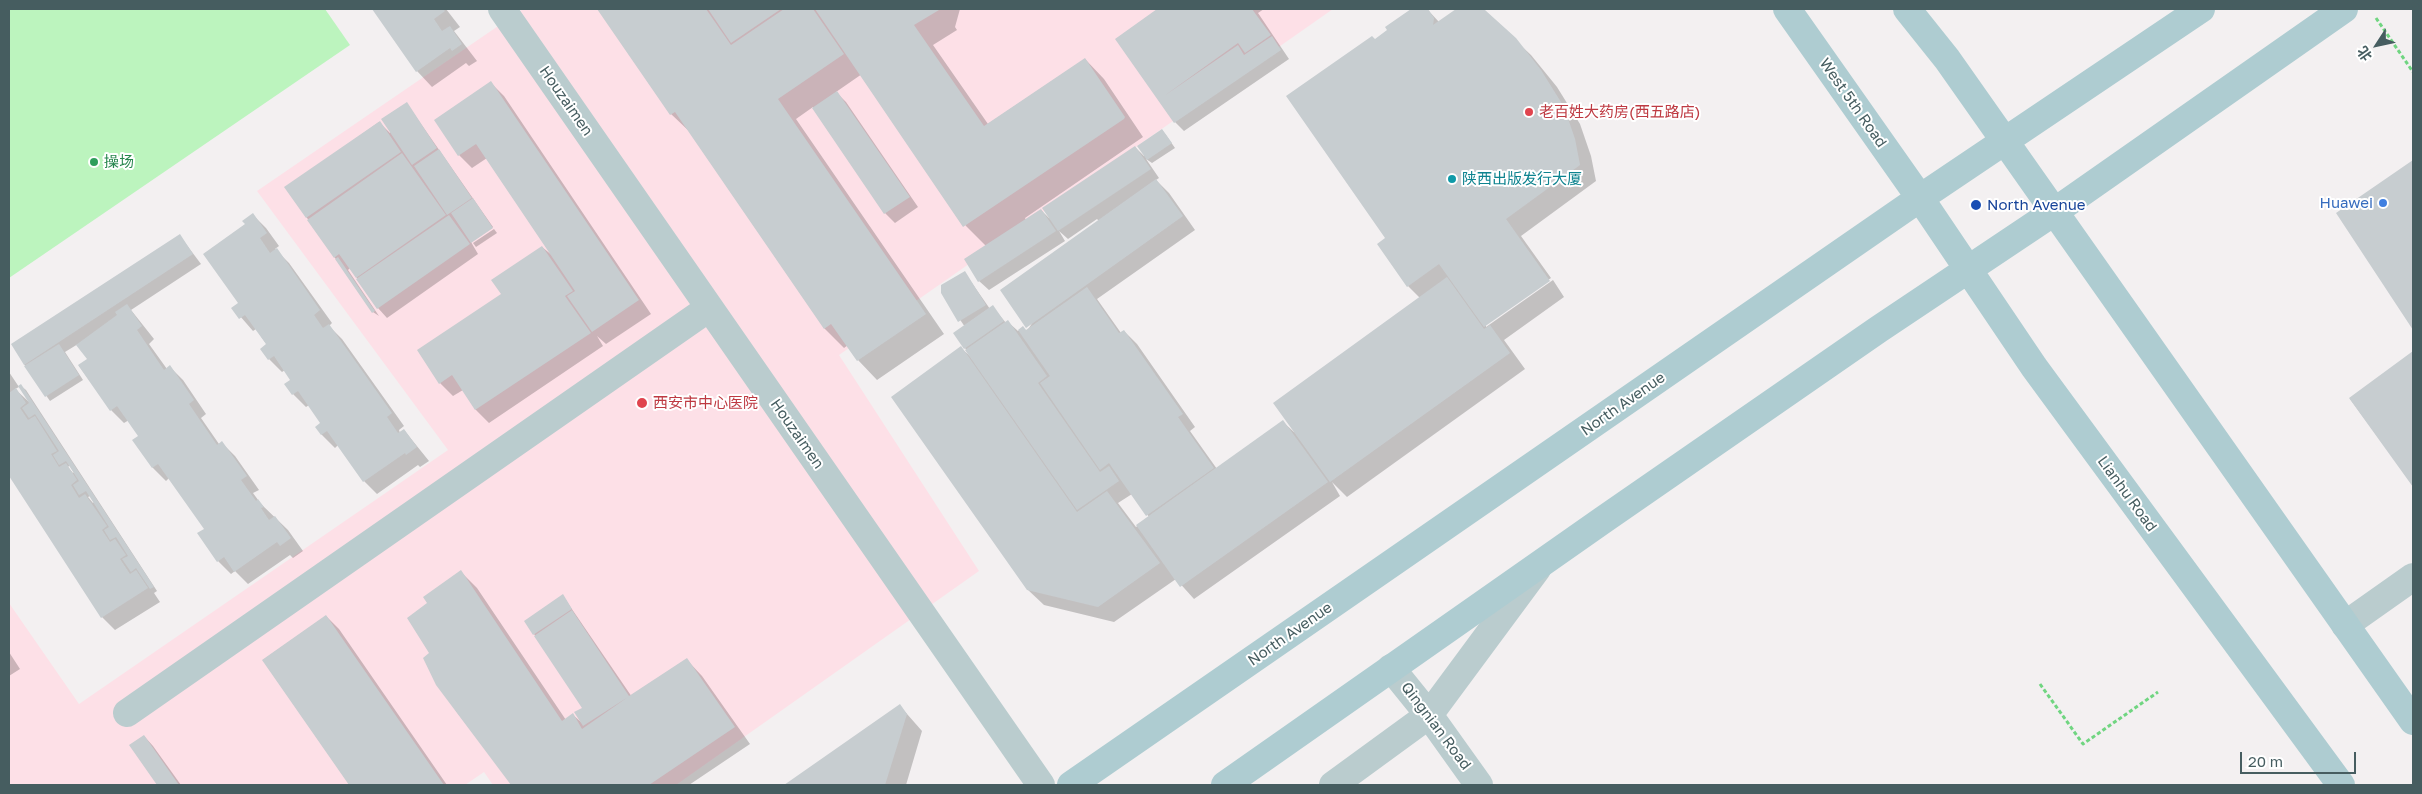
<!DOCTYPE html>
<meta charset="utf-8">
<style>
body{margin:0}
#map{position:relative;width:2422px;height:794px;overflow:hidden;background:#f3f0f1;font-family:"Golos Text","Noto Sans SC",sans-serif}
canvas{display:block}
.frame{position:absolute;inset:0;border:10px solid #465d60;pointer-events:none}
.north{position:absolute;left:2352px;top:20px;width:50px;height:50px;-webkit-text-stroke:4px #fff;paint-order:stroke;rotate:235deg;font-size:14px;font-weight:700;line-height:20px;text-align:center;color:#465d60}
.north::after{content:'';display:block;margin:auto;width:18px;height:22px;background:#465d60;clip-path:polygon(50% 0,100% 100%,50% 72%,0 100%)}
.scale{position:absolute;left:2240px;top:752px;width:116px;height:22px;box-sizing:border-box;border:2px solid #465d60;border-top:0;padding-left:6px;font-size:15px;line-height:18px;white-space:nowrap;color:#465d60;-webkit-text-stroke:4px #fff;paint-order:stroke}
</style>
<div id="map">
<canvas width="2422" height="794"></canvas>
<div class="frame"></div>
<div class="north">北</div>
<div class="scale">20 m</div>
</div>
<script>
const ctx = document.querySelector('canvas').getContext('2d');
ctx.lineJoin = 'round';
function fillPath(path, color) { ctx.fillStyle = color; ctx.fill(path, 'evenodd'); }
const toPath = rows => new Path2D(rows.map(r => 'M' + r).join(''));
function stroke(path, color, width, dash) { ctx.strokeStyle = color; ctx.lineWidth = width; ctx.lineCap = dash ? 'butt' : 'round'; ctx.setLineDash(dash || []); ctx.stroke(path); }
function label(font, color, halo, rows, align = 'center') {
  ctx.font = font + ' "Golos Text","Noto Sans SC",sans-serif'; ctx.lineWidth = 4; ctx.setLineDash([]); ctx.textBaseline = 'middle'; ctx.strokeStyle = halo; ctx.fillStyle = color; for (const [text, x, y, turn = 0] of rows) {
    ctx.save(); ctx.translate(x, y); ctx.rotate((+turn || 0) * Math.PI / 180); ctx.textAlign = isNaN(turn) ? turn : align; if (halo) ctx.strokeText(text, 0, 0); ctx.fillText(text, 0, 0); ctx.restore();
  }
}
const medical = toPath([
 [523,9,1333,9,839,355,979,571,676,785,493,785,484,772,465,785,9,785,9,603,79,704,448,450,257,191]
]);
const green = toPath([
 [9,9,325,9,350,45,9,278]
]);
const shadow = toPath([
 [373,9,446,9,460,27,454,31,477,61,469,66,466,63,432,87,417,71],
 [598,9,960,9,955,27,957,30,933,45,988,124,1085,59,1104,79,1143,137,1025,218,1026,220,1041,210,1049,218,1135,147,1144,156,1162,130,1166,135,1175,148,1152,163,1146,159,1159,178,1156,180,1169,193,1195,230,1097,299,1121,333,1124,331,1137,344,1195,427,1190,431,1217,469,1283,422,1294,432,1420,298,1408,286,1387,238,1375,40,1389,31,1387,27,1413,9,1427,9,1439,22,1458,9,1484,11,1531,55,1557,87,1580,124,1591,156,1596,181,1521,236,1551,278,1486,324,1486,327,1553,280,1564,297,1504,340,1525,369,1347,497,1332,482,1340,496,1194,599,1176,579,1114,622,1044,605,1027,589,961,348,970,356,965,348,965,327,942,293,965,273,990,309,993,307,1006,323,1008,322,1018,331,1023,328,1027,331,1099,221,1097,219,1068,239,1059,231,1065,241,989,290,979,281,966,259,986,246,966,226,862,74,836,92,846,102,918,207,895,223,885,213,813,107,796,119,944,334,877,380,858,360,848,345,844,348,825,329,691,133,671,114],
 [1132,494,1149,517,1136,527,1118,503],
 [1159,9,1264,9,1258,13,1289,59,1184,131,1175,122,1117,39],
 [491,83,504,96,651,314,606,344,597,336,603,346,489,423,476,410,463,390,453,396,440,383,503,294,542,247,553,256,487,158,472,168,459,155],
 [407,104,493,227,471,242,478,254,387,318,378,308,350,268,348,270,379,316,373,312,286,188,379,122,390,133],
 [2413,162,2413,328,2338,214],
 [253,215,266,228,279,246,275,249,289,263,332,323,329,326,342,339,404,426,399,430,400,433,404,430,429,461,420,467,418,465,377,494,364,481,338,445,335,448,322,435,316,427,322,423,309,405,306,407,293,394,292,380,285,370,282,372,269,359,267,345,256,329,253,331,233,308,239,303,246,225],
 [494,229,497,233,476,247,473,243],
 [180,236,201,264,131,310,154,339,149,344,167,369,170,367,183,380,206,414,201,418,219,444,222,443,235,456,259,490,253,493,261,504,288,530,303,551,293,558,290,555,248,584,235,571,231,574,218,561,205,529,169,478,166,481,153,468,134,440,140,436,129,420,124,423,111,410,79,366,88,359,78,344,65,352,83,380,50,401,24,364],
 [2413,352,2413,485,2350,399],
 [9,372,19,387,15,389,29,402,21,386,26,390,157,591,154,593,160,602,115,630,102,617,9,473],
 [70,465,74,472,73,473,68,467],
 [90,496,94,502,93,503,88,497],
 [461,572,477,588,566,720,573,715,581,722,583,708,534,634,563,596,632,697,687,660,702,676,750,744,689,785,513,785,456,711,431,654,429,604],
 [326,616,339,629,447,785,350,785,263,660],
 [9,652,20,669,9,676],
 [900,706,922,731,906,785,787,785],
 [144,736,153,746,181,785,159,785,131,745]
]);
const building = toPath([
 [372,9,443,9,445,11,434,19,442,31,450,26,462,44,452,51,450,48,416,72],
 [597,9,706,9,731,45,784,9,813,9,844,54,778,99,926,314,857,361,831,324,824,329,675,112,670,115],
 [708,9,781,9,731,43],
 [815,9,938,9,939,10,914,25,984,126,1085,58,1125,117,1124,119,963,227],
 [1157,9,1252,9,1271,35,1245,53,1238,43,1164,96,1238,45,1244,55,1272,36,1281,50,1174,123,1115,39],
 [1411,9,1428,9,1434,18,1433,25,1456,9,1485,10,1516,38,1541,70,1564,107,1575,139,1580,165,1506,219,1550,281,1484,327,1439,264,1407,287,1377,244,1385,238,1286,96,1372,36,1375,39,1387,30,1385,27],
 [491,81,639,300,592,332,567,296,575,291,476,144,458,156,434,120],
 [837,91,910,197,884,214,812,108],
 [407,102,437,148,412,165,381,119],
 [380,121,401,152,306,218,284,187],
 [1162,129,1172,143,1147,160,1137,146],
 [1135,146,1151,169,1058,231,1042,208],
 [439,149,472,198,447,215,414,166],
 [402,153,446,215,356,278,339,254,334,258,307,220],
 [2413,160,2413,330,2336,213],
 [1156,179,1183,216,1026,328,1000,290],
 [473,198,493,228,471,243,451,213],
 [1041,209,1056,231,978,282,964,259],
 [253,213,267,233,260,238,270,253,277,248,320,310,314,315,323,328,329,324,392,413,387,417,398,433,404,429,417,447,406,455,405,453,363,482,327,431,321,435,315,427,320,423,298,391,292,395,284,384,290,380,274,356,268,360,260,349,266,344,245,315,239,319,231,308,238,303,203,254,245,224,242,221],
 [449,215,470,244,377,309,356,279],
 [180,234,193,254,24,365,11,344],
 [542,246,573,291,565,296,591,333,475,410,452,375,439,384,417,350,501,294,491,280],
 [338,257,375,311,372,313,335,259],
 [965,271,986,305,958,322,941,293,941,285],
 [1447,277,1484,329,1490,325,1510,353,1330,482,1273,403],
 [1087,287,1119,333,1124,330,1183,414,1178,417,1214,468,1146,516,1109,463,1100,470,1040,383,1050,376,1018,330,1023,326,1026,330],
 [127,304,142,326,137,330,164,370,170,365,194,400,189,404,217,445,222,441,247,476,241,480,256,501,258,499,264,507,261,508,269,520,275,516,291,538,280,546,277,542,234,572,224,557,217,562,197,533,204,529,158,464,152,468,132,440,138,436,117,406,110,411,78,365,87,359,76,345,117,315,115,312],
 [993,305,1004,321,964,349,953,333],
 [1008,320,1047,376,1038,383,1100,472,1109,466,1119,481,1077,510,965,350],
 [59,344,79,375,45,397,24,366],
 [961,346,1077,512,1107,491,1160,563,1098,607,1027,590,891,397],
 [2413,351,2413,487,2349,398],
 [21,384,154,587,150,589,136,568,131,572,122,559,128,556,116,537,110,540,104,530,109,527,86,491,79,495,73,485,79,481,66,461,59,465,53,455,59,451,35,414,29,418,22,408,29,403,18,386],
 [16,388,26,403,20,408,28,420,35,416,57,451,51,454,59,467,66,463,77,480,71,485,79,498,85,494,107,526,102,530,110,542,115,539,126,555,120,559,130,574,136,570,148,588,101,618,9,476,9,393],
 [1283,420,1328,482,1180,587,1136,525],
 [461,570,562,721,573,713,582,729,628,697,583,726,574,712,582,708,534,636,572,610,629,696,687,658,735,727,649,785,511,785,436,685,423,658,429,653,407,618,427,603,423,597],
 [563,594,572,609,533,635,524,621],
 [326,615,444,785,349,785,262,660],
 [900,704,907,714,885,785,784,785],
 [144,735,179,785,157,785,129,745]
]);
const path = toPath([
 [2376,18,2413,72],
 [2040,684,2083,744,2158,692]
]);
const minor = toPath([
 [502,9,1041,785],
 [2345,625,2413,577],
 [1391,668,1429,715,1479,785],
 [127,713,709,308],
 [1333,785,1429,715,1537,569]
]);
const major = toPath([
 [1787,9,1920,198,2034,367,2341,785],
 [1907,9,1947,59,2413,721],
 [1071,785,1920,198,2201,9],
 [1225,785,1603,520,1879,329,2054,212,2344,9]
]);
const markers = [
 [1529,112,5,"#e0444e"],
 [94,162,5,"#2e9e5b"],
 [1452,179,5,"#0f9aa8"],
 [2383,203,5,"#3f7fe0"],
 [1976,205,6,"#1a4fb4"],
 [642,403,6,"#e0444e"]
];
const streetNames = [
 ["Houzaimen",566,101,55],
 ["West 5th Road",1853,103,55],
 ["North Avenue",1623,404,-35],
 ["Houzaimen",797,434,55],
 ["Lianhu Road",2127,494,54],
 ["North Avenue",1290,634,-35],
 ["Qingnian Road",1436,726,53]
];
const healthNames = [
 ["老百姓大药房(西五路店)",1539,112],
 ["西安市中心医院",653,403]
];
const leisureNames = [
 ["操场",104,162]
];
const cultureNames = [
 ["陕西出版发行大厦",1462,179]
];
const shopNames = [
 ["Huawei",2373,203]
];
const transitNames = [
 ["North Avenue",1987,205]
];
fillPath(medical, '#fde0e7');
fillPath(green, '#bcf4be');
fillPath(shadow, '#0003');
fillPath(building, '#c7cdd0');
stroke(path, '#70d581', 3, [4, 2.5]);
stroke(minor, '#baccce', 28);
stroke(major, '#aeccd1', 28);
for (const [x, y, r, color] of markers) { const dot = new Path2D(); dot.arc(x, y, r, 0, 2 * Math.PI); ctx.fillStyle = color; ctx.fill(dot); stroke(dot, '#fff', 2); }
label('15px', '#465d60', '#fff', streetNames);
label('15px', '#be3a42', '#fff', healthNames, 'left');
label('15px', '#27864d', '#fff', leisureNames, 'left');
label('15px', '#0d838f', '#fff', cultureNames, 'left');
label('15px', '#366cbe', '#fff', shopNames, 'right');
label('15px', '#164399', '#fff', transitNames, 'left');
</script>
